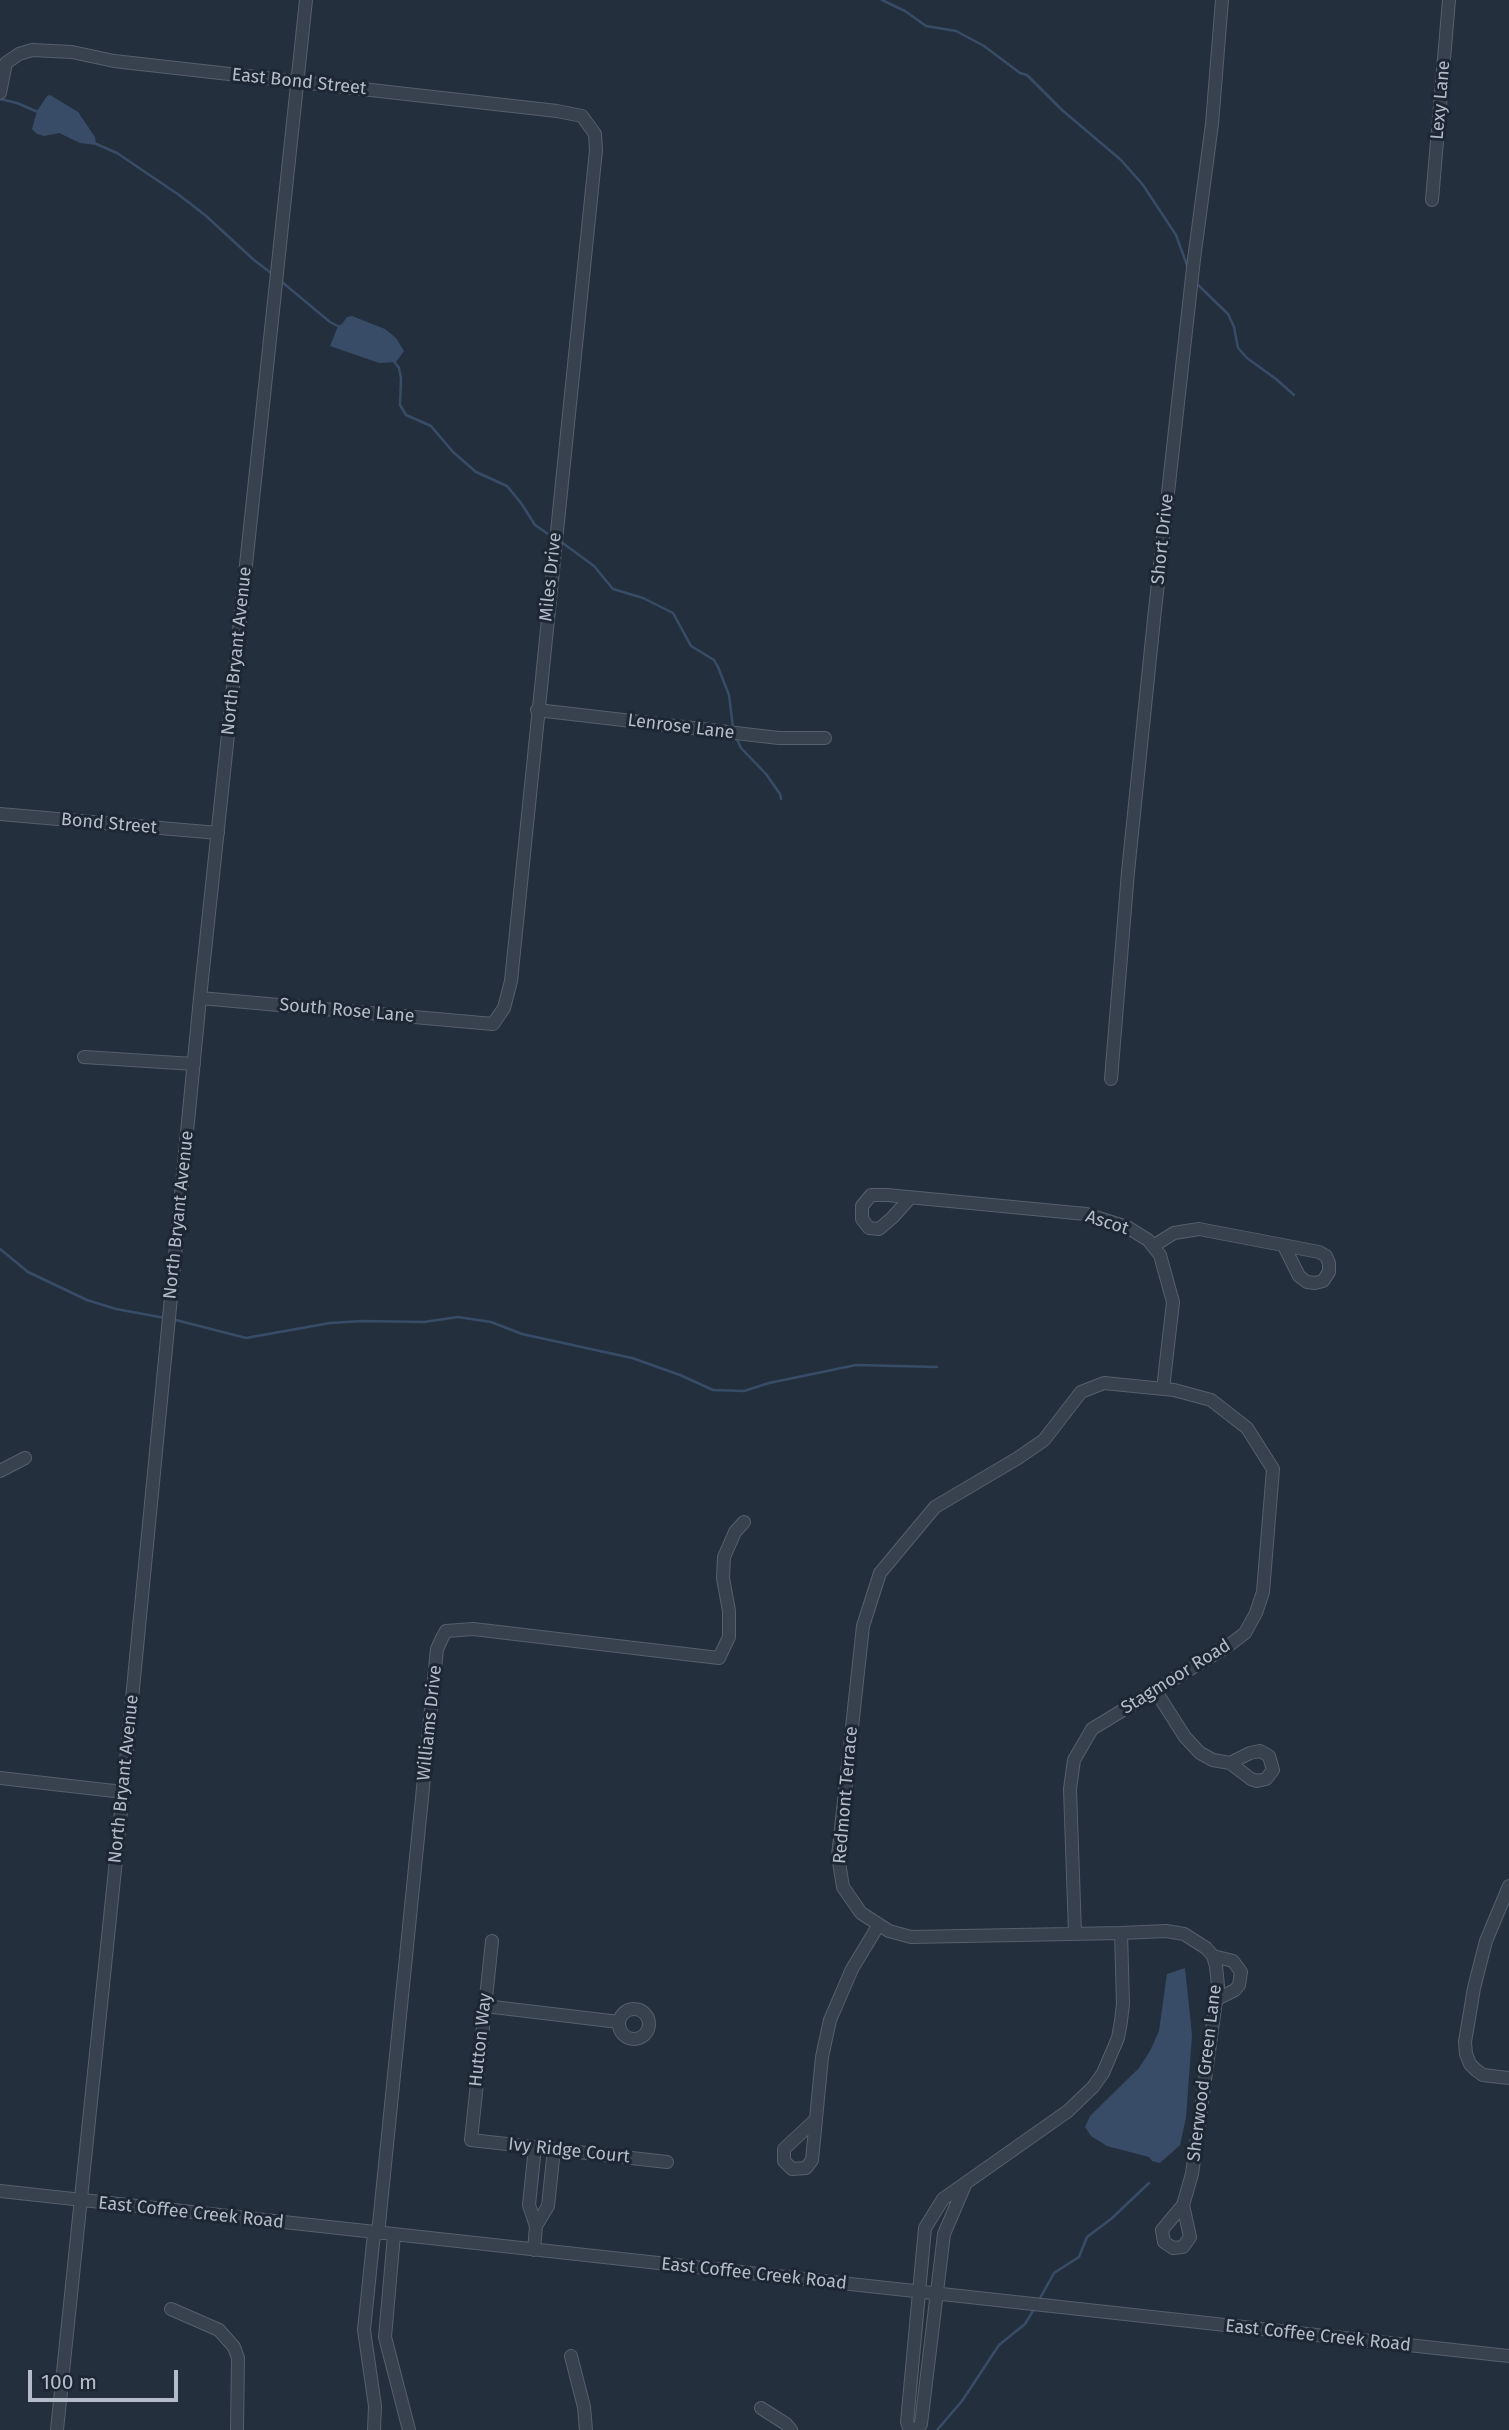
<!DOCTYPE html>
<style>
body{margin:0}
#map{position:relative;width:1509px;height:2430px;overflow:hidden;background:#242f3e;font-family:"Fira Sans",sans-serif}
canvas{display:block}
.scale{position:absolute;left:28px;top:2370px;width:150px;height:32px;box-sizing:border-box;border:4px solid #b4bcc9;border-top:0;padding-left:9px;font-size:21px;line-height:24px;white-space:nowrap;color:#b4bcc9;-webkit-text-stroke:5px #1d2633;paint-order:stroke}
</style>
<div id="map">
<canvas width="1509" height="2430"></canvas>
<div class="scale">100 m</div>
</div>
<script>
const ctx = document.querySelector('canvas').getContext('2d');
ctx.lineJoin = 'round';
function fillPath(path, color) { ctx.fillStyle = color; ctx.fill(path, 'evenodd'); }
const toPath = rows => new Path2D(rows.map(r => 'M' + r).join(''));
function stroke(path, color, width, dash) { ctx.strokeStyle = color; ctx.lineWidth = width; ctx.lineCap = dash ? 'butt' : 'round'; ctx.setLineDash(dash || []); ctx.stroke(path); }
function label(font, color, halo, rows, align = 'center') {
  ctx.font = font + ' "Fira Sans",sans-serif'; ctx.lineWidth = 6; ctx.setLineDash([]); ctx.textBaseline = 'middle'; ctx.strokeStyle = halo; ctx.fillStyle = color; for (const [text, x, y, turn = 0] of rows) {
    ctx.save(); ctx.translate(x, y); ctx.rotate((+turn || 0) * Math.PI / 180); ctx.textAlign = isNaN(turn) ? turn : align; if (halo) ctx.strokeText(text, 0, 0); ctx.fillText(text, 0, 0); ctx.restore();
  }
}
const water = toPath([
 [50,95,78,112,95,137,96,145,80,143,59,133,44,136,37,134,32,129,37,111,47,96],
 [352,316,385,329,396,338,404,351,396,362,379,363,330,346,338,326,342,324,347,317],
 [1185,1968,1192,2035,1186,2118,1180,2145,1160,2163,1152,2161,1149,2157,1107,2146,1091,2136,1085,2127,1090,2116,1139,2068,1150,2051,1159,2031,1167,1974]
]);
const stream = toPath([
 [882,0,905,11,926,26,956,31,984,46,1020,73,1027,75,1062,110,1121,160,1143,185,1176,235,1188,268],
 [0,99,17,103,40,113],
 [94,143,117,153,179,195,205,215,254,260,271,273],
 [282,282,330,322,340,327],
 [1196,283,1228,314,1234,327,1238,348,1247,358,1276,379,1294,395],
 [393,360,399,368,401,378,400,405,406,415,431,426,453,452,476,472,507,486,521,503,535,525,551,536],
 [560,541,594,566,613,589,643,598,673,613,691,646,714,660,718,667,729,695,733,728],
 [736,737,741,748,766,774,780,794,781,799],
 [0,1249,28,1272,87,1300,116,1309,165,1318],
 [172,1319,246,1338,330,1323,362,1321,424,1322,458,1317,491,1322,522,1334,632,1358,680,1375,713,1390,744,1391,769,1383,856,1365,937,1367],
 [1039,2300,1054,2273,1079,2257,1087,2237,1111,2219,1149,2183],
 [937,2430,962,2401,999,2345,1025,2324,1034,2309]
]);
const minor = toPath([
 [0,93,6,63,19,54,32,50,72,52,114,61,557,111,582,116,595,134,596,150,511,981,504,1008,493,1024,200,998],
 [1432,200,1449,0],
 [537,710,779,738,825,738],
 [0,814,218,833],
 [84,1057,194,1064],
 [1111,1079,1128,872,1154,619,1194,259,1212,124,1222,0],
 [910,1198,892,1218,879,1229,869,1228,862,1219,862,1206,871,1195,887,1195,1086,1214,1127,1227,1148,1240,1160,1255,1173,1302,1163,1389],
 [1153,1246,1174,1233,1199,1229,1319,1252,1326,1256,1329,1263,1329,1272,1323,1281,1315,1283,1307,1282,1299,1276,1284,1246],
 [0,1471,25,1458],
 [1155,1690,1185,1737,1200,1753,1213,1760,1230,1763,1251,1779,1257,1781,1266,1779,1273,1770,1269,1756,1260,1751,1250,1753,1230,1763],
 [0,1778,123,1792],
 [1509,1886,1486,1941,1474,1988,1465,2042,1466,2054,1470,2064,1476,2070,1483,2075,1509,2078],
 [1121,1933,1166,1931,1184,1934,1206,1948,1213,1956,1216,1966,1218,1986,1192,2174,1183,2205,1162,2230,1164,2242,1173,2248,1183,2247,1190,2237,1183,2205],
 [492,1941,471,2140,667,2162],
 [1213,1956,1233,1961,1241,1972,1239,1985,1235,1990,1215,2000],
 [485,2006,619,2022],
 '619 2024a15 15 0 1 1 30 0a15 15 0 1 1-30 0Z',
 [814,2121,784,2149,784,2161,792,2169,806,2168,812,2160,822,2057,830,2020,852,1969,878,1926],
 [0,2191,1509,2356],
 [536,2226,548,2206,554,2149],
 [374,2233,364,2330,375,2406,374,2430],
 [378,2234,437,1649,442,1638,446,1631,473,1629,719,1658,729,1637,729,1611,723,1578,724,1557,735,1532,744,1522],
 [394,2235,385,2337,409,2430],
 [534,2250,536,2226,529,2205,535,2147],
 [171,2309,219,2330,234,2347,238,2358,237,2430],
 [571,2356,584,2407,586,2430],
 [761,2408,786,2424,791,2430],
 [57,2430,123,1792,200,998,306,0],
 [910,2430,907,2422,925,2228,943,2199,1068,2111,1093,2087,1103,2073,1118,2038,1121,2021,1123,2004,1121,1933,911,1937,889,1931,861,1913,843,1887,838,1856,863,1626,880,1573,935,1507,1018,1458,1044,1440,1081,1392,1104,1383,1174,1390,1211,1400,1247,1428,1273,1469,1263,1592,1256,1613,1245,1633,1228,1646,1092,1729,1074,1760,1070,1789,1075,1933],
 [917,2430,921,2424,944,2234,965,2185]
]);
const streetNames = [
 ["East Bond Street",299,82,6],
 ["Lexy Lane",1441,100,-85],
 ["Short Drive",1163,539,-84],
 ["Miles Drive",551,577,-84],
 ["North Bryant Avenue",237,651,-84],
 ["Lenrose Lane",681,727,7],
 ["Bond Street",109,824,5],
 ["South Rose Lane",347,1011,5],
 ["North Bryant Avenue",179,1215,-84],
 ["Ascot",1107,1223,18],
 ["Stagmoor Road",1176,1677,-32],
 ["Williams Drive",430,1723,-84],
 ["North Bryant Avenue",124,1779,-84],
 ["Redmont Terrace",846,1795,-85],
 ["Hutton Way",481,2040,-84],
 ["Sherwood Green Lane",1205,2073,-83],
 ["Ivy Ridge Court",569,2151,6],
 ["East Coffee Creek Road",191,2213,6],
 ["East Coffee Creek Road",754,2274,6],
 ["East Coffee Creek Road",1318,2336,6]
];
fillPath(water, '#394c67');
stroke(stream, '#394c67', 2.5);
stroke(minor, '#565f6c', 14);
stroke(minor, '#38414e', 12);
label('18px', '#b4bcc9', '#1d2633', streetNames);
</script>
